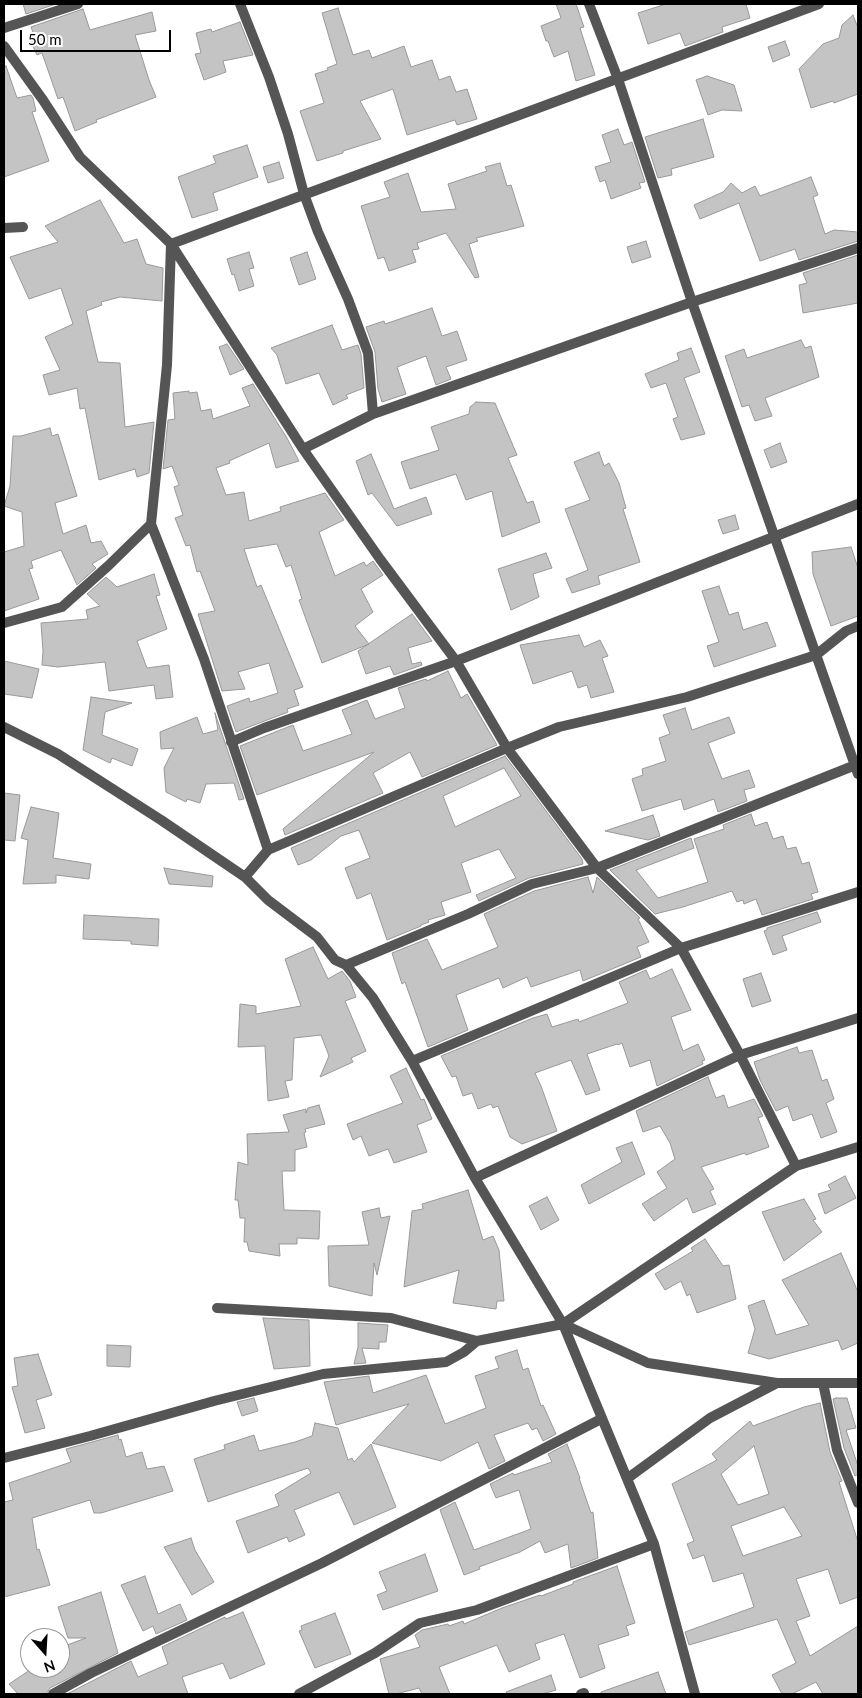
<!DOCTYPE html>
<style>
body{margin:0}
#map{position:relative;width:862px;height:1698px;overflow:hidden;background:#fff;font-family:Lato,sans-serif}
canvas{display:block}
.frame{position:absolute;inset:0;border:5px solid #000;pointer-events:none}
.north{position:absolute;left:20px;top:1628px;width:50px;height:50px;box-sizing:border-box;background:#fff;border:1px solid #999;border-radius:50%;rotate:161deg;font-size:14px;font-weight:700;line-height:20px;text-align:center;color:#000}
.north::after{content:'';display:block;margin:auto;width:18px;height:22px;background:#000;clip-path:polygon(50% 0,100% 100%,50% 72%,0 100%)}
.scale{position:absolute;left:20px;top:30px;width:151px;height:22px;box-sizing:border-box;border:2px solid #000;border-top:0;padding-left:6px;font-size:15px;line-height:18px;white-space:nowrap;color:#000;-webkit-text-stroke:4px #fff;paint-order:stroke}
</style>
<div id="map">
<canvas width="862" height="1698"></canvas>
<div class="frame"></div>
<div class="north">N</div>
<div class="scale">50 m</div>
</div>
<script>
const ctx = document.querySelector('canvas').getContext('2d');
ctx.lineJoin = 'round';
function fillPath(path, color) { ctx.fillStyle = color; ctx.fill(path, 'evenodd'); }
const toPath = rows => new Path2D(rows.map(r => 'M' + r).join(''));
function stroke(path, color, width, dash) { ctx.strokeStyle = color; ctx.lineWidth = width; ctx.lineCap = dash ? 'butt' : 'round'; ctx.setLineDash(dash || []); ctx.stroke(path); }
const building = toPath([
 [23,4,56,4,26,14,23,4],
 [556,4,576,4,584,27,580,28,595,75,576,81,568,51,554,57,548,41,546,41,541,26,561,18,556,4],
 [666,4,746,4,750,18,722,27,723,32,685,46,680,33,648,44,638,13,666,4],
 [338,8,353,55,369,50,372,58,404,46,411,67,432,60,439,80,450,76,456,92,467,89,477,119,457,125,455,120,407,135,393,89,360,101,381,139,343,151,343,153,317,161,300,111,324,103,315,74,328,70,327,68,337,64,322,13,338,8],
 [83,9,90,30,152,12,156,31,135,35,149,80,156,97,96,120,97,122,75,131,63,97,58,99,42,53,37,55,30,40,35,38,31,27,83,9],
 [853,15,858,28,858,94,834,103,833,101,811,108,799,69,823,44,839,38,842,25,853,15],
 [240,22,253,55,223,61,226,72,204,80,195,54,201,53,196,33,211,29,212,32,240,22],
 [785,41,790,55,773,62,768,47,785,41],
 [6,66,17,98,31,95,33,98,36,111,32,112,49,161,4,177,4,67,6,66],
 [707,76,734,85,742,111,722,110,708,115,696,80,707,76],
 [703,119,714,157,671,169,672,175,658,178,645,137,703,119],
 [618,129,624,145,632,142,645,182,639,183,641,188,611,199,605,180,600,182,595,167,611,162,602,135,618,129],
 [247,145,258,177,213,193,218,210,192,218,178,177,216,163,213,156,247,145],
 [279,162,284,178,268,183,263,167,279,162],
 [500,163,507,186,511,185,524,226,476,238,478,241,469,244,479,277,475,278,446,233,417,243,419,249,412,250,416,262,389,271,384,257,378,259,361,206,390,197,384,182,408,173,421,212,456,209,448,184,487,171,485,167,500,163],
 [811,177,818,195,813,197,825,234,834,230,858,232,858,241,799,260,795,249,760,261,739,203,700,219,694,205,723,192,731,183,742,193,755,186,760,196,811,177],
 [100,200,124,243,137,239,146,264,163,268,162,301,120,297,101,302,102,305,86,311,98,362,120,363,125,427,154,422,149,473,137,477,135,469,99,480,85,408,80,409,77,388,49,395,43,375,60,370,45,337,73,324,61,288,29,299,10,257,58,242,45,226,100,200],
 [646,241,651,257,632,263,627,247,646,241],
 [249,252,254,268,249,269,254,286,239,291,234,274,232,275,227,259,249,252],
 [307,252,316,279,299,285,290,258,307,252],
 [858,255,858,303,803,313,799,285,807,283,803,273,858,255],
 [432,308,442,336,457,331,467,360,446,367,451,379,436,385,426,356,397,367,406,394,382,402,378,389,375,352,366,327,384,321,385,324,432,308],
 [332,325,342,350,358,345,361,354,364,388,346,395,348,398,333,405,319,373,286,384,277,355,271,348,332,325],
 [801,340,805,348,811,346,819,377,765,398,772,416,755,421,749,405,742,407,725,356,744,349,747,358,801,340],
 [227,344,244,369,230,375,219,347,227,344],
 [691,348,700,372,684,378,705,434,681,440,673,419,678,417,666,383,651,388,645,374,679,360,677,353,691,348],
 [253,384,287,438,299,461,276,468,269,443,229,461,230,463,216,468,226,495,244,492,249,521,281,511,280,507,325,493,344,520,319,532,335,576,364,562,366,566,373,561,383,575,361,589,373,612,355,626,369,644,322,663,299,600,302,599,291,565,286,567,277,544,244,549,257,587,261,585,303,687,294,690,299,705,287,709,288,712,236,732,227,706,249,698,250,702,278,693,269,663,238,672,245,689,222,691,198,614,215,611,200,571,197,572,190,545,186,546,175,518,183,515,174,487,179,485,172,466,163,469,168,420,175,419,173,393,189,391,189,393,197,392,201,411,211,409,213,419,250,406,242,388,253,384],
 [476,402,495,403,517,455,508,458,527,503,533,501,540,522,502,537,492,491,466,500,456,474,410,489,401,462,439,450,431,427,469,414,470,407,476,402],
 [50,428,52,436,58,434,77,496,55,503,63,534,86,525,91,543,101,541,108,554,92,564,96,568,77,585,61,550,31,561,33,568,29,569,39,599,4,611,4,552,24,546,22,512,4,506,10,486,13,436,21,436,50,428],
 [780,443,787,462,771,468,764,450,780,443],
 [599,452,604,466,609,463,619,483,626,508,623,509,640,562,598,576,600,584,572,593,566,579,588,570,565,509,590,500,574,462,599,452],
 [371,454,394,509,426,497,432,514,397,526,372,493,368,495,356,461,371,454],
 [735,515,739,529,723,534,718,520,735,515],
 [851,547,858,568,858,616,831,626,813,574,812,552,851,547],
 [546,553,552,568,533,574,539,597,511,610,498,569,546,553],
 [154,574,160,595,156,596,167,629,137,641,147,668,169,665,173,697,156,699,154,685,109,691,105,662,58,667,42,665,43,651,41,623,88,619,86,610,100,606,87,594,106,577,117,587,154,574],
 [719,586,729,615,738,612,743,630,767,622,776,646,714,667,707,646,719,642,702,591,719,586],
 [412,614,432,641,408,648,412,664,421,662,422,665,394,675,390,666,366,674,358,651,412,614],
 [579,635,584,647,600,640,608,656,602,658,614,692,591,698,587,685,578,688,572,671,533,684,520,645,579,635],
 [4,661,39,669,32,698,4,694,4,661],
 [448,671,461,698,467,694,497,745,422,777,410,752,373,773,383,793,285,835,283,829,374,752,257,795,240,746,293,725,303,751,352,734,342,710,367,700,375,719,405,708,398,688,426,679,427,681,448,671],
 [91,697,132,703,105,712,102,735,138,749,132,766,112,758,110,763,83,750,91,697],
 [685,708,692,730,729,717,735,733,708,743,722,779,749,770,755,787,744,790,747,801,718,812,714,799,684,810,681,799,642,811,632,779,643,775,642,769,666,761,659,738,670,734,663,715,685,708],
 [215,713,244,799,239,800,234,783,206,784,200,803,187,799,186,802,166,792,164,768,174,748,161,749,160,732,197,717,203,734,218,730,215,713],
 [505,756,582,859,583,864,529,878,479,901,476,895,516,878,499,849,461,863,471,892,441,902,445,915,428,920,429,922,421,925,421,926,387,940,371,893,357,899,345,868,370,858,359,830,341,836,311,860,298,865,291,848,505,756],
 [504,768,521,796,455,827,443,796,504,768],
 [4,793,20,795,15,841,4,840,4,793],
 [31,807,59,813,53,858,91,864,89,879,56,875,56,883,23,884,28,840,21,838,31,807],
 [751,814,755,826,767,822,773,839,783,836,787,849,796,847,802,864,809,862,818,892,811,894,813,899,762,915,756,899,744,904,743,900,737,902,732,891,683,907,655,914,610,870,691,838,694,848,636,870,658,898,708,882,694,839,724,829,723,825,751,814],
 [653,815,660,836,648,840,605,831,653,815],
 [164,868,213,876,212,887,169,884,164,868],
 [588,877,593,893,597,877,640,918,638,919,649,942,637,947,641,957,583,981,580,970,531,987,527,977,503,988,499,978,456,995,468,1030,428,1047,405,982,402,984,392,953,427,939,442,970,498,947,484,914,534,891,588,877],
 [817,912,821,922,782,936,787,950,773,955,764,931,767,930,767,928,817,912],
 [84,915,159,919,158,946,131,944,131,941,83,939,84,915],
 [313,947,328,979,342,971,350,981,356,997,345,1001,366,1051,351,1058,353,1062,320,1077,329,1056,321,1035,294,1038,292,1080,285,1081,289,1097,268,1101,265,1046,238,1047,240,1004,256,1006,256,1014,301,1006,285,959,313,947],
 [672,969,691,1010,671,1017,683,1051,698,1044,705,1060,702,1061,703,1064,657,1086,650,1060,630,1067,622,1043,618,1045,617,1044,587,1054,600,1090,586,1095,571,1060,535,1073,541,1086,557,1131,522,1144,510,1137,498,1106,493,1108,491,1104,478,1109,472,1093,463,1096,456,1076,452,1077,441,1056,533,1018,547,1014,552,1027,578,1019,579,1022,628,1003,619,982,646,970,650,979,672,969],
 [761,973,771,1001,752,1007,743,979,761,973],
 [797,1047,799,1053,812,1050,822,1081,827,1079,834,1099,826,1103,837,1132,821,1138,812,1114,793,1121,788,1106,776,1111,760,1080,754,1062,797,1047],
 [406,1068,421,1100,424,1099,432,1119,417,1125,427,1152,394,1163,388,1149,369,1156,361,1136,353,1140,347,1124,403,1103,390,1076,406,1068],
 [708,1077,716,1098,724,1095,728,1108,754,1099,763,1116,758,1118,769,1147,746,1155,745,1153,701,1167,714,1189,710,1191,716,1204,693,1213,687,1198,654,1221,642,1204,667,1188,657,1172,675,1159,670,1143,660,1126,643,1132,636,1111,708,1077],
 [319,1105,325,1124,305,1129,306,1132,304,1133,307,1147,295,1150,295,1171,282,1171,284,1210,320,1211,319,1239,297,1238,297,1244,279,1244,280,1256,249,1251,247,1242,244,1242,245,1218,240,1218,238,1200,235,1200,238,1162,248,1165,247,1134,289,1132,283,1115,306,1109,306,1113,308,1108,319,1105],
 [632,1142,645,1174,589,1204,581,1185,622,1162,616,1148,632,1142],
 [845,1176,856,1198,825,1214,818,1194,831,1190,828,1185,845,1176],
 [468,1190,483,1240,493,1236,499,1250,504,1301,497,1301,496,1309,453,1303,459,1270,404,1287,412,1211,423,1209,422,1204,468,1190],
 [547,1197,559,1220,541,1230,529,1206,547,1197],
 [804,1199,816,1219,813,1220,822,1232,784,1261,762,1212,804,1199],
 [379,1208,381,1218,390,1216,377,1275,374,1263,372,1296,329,1286,328,1246,369,1245,362,1212,379,1208],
 [705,1239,723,1266,729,1265,736,1299,697,1313,690,1294,687,1296,681,1281,665,1290,655,1274,693,1251,691,1248,705,1239],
 [841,1253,858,1292,858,1343,842,1350,838,1340,769,1359,748,1353,755,1329,748,1306,764,1300,776,1335,809,1325,782,1280,841,1253],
 [263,1318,309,1320,310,1366,274,1369,263,1318],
 [358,1323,388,1325,386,1342,379,1342,379,1349,362,1348,366,1363,354,1364,358,1347,358,1323],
 [107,1345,131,1346,130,1367,107,1366,107,1345],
 [517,1350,523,1370,528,1368,541,1406,543,1405,556,1434,543,1441,537,1428,532,1430,528,1423,494,1435,505,1461,489,1469,478,1442,441,1461,372,1443,409,1404,336,1425,324,1382,369,1376,373,1393,426,1375,445,1424,486,1408,475,1376,499,1368,495,1357,517,1350],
 [38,1354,52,1395,36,1400,45,1428,25,1433,12,1387,18,1386,14,1358,38,1354],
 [254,1398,258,1411,242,1416,237,1402,254,1398],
 [836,1398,847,1398,856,1428,846,1430,858,1466,858,1474,855,1476,844,1448,833,1399,836,1398],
 [820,1403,830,1452,842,1481,839,1482,858,1542,858,1597,840,1604,828,1569,796,1579,810,1616,796,1621,810,1656,858,1626,858,1694,823,1694,816,1682,792,1694,782,1694,772,1675,796,1663,777,1619,689,1645,685,1632,754,1607,743,1573,713,1582,704,1555,693,1559,687,1544,694,1541,672,1484,717,1460,712,1454,750,1421,753,1426,804,1407,820,1403],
 [754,1446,769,1494,738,1505,721,1474,754,1446],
 [784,1507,802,1536,743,1556,731,1526,784,1507],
 [315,1423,338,1428,348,1460,352,1458,354,1462,371,1444,396,1507,354,1525,339,1492,294,1510,305,1535,289,1542,287,1537,248,1553,236,1521,279,1506,275,1495,311,1473,308,1468,208,1502,194,1459,225,1449,224,1445,254,1435,259,1451,295,1442,312,1436,315,1423],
 [118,1435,119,1440,121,1439,126,1457,142,1452,147,1469,164,1466,173,1491,101,1513,94,1513,90,1500,32,1518,37,1550,39,1549,50,1585,4,1597,4,1502,13,1500,9,1483,71,1462,66,1449,118,1435],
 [567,1444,580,1478,579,1478,591,1513,593,1512,598,1558,571,1568,568,1544,545,1553,540,1541,520,1552,479,1567,480,1569,464,1575,440,1510,455,1502,474,1550,531,1529,519,1490,496,1498,490,1484,513,1473,514,1475,552,1462,548,1454,567,1444],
 [191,1538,195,1550,214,1582,192,1595,164,1547,191,1538],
 [425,1554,438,1591,383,1610,377,1595,387,1591,379,1572,425,1554],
 [617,1566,635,1623,626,1626,629,1635,598,1645,605,1668,580,1678,564,1634,535,1644,540,1659,509,1672,497,1645,439,1667,450,1694,422,1694,419,1688,396,1694,389,1694,380,1659,420,1647,415,1635,422,1630,448,1624,449,1626,463,1621,464,1624,502,1608,540,1595,541,1596,573,1584,573,1582,617,1566],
 [145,1576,158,1614,180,1604,187,1620,156,1634,153,1626,143,1631,121,1585,145,1576],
 [101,1592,118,1653,50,1688,46,1694,18,1694,9,1684,33,1668,60,1668,60,1650,67,1645,86,1638,68,1638,58,1607,101,1592],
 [243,1612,265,1664,230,1679,223,1663,182,1677,188,1694,67,1694,131,1661,138,1677,168,1664,162,1647,225,1617,226,1619,243,1612],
 [335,1613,351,1654,315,1668,299,1631,302,1630,301,1626,335,1613],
 [658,1672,666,1694,601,1694,601,1692,658,1672],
 [551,1675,556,1690,542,1694,507,1694,506,1692,551,1675]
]);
const street = toPath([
 [240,4,269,77,288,134,304,194,318,232,348,299,368,353,373,414],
 [589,4,618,79,692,302,858,774],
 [4,28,78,4],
 [4,46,43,100,80,157,171,244,303,449,380,559,456,661,507,748,597,868,681,948,740,1055,796,1166,563,1324,477,1341,391,1318,217,1308],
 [4,228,23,227],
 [303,449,373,414,692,302,858,248],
 [151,524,167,365,171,244,819,4],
 [4,623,62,607,108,566,151,524,204,659,268,850],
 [4,727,58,754,161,820,245,877,268,900,317,937,335,960,346,965,373,998,412,1061,475,1178,563,1324,654,1544,695,1694],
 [231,742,264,728,456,661,858,504],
 [245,877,268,850,507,748,559,727,687,697,816,655,846,631,858,626],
 [346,965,468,914,532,884,597,868,858,764],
 [412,1061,681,948,858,892],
 [796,1166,858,1147],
 [475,1178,740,1055,858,1018],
 [563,1324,648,1363,777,1383],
 [823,1383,837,1450,858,1503],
 [4,1458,90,1436,214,1401,323,1374,446,1362,464,1352,477,1341],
 [628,1478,710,1418,777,1383,858,1383],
 [53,1694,91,1673,322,1563,601,1419],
 [299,1694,375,1653,420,1623,477,1610,654,1544],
 [581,1694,584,1693]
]);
fillPath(building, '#c4c4c4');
stroke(building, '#999', 1);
stroke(street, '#555', 10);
</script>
